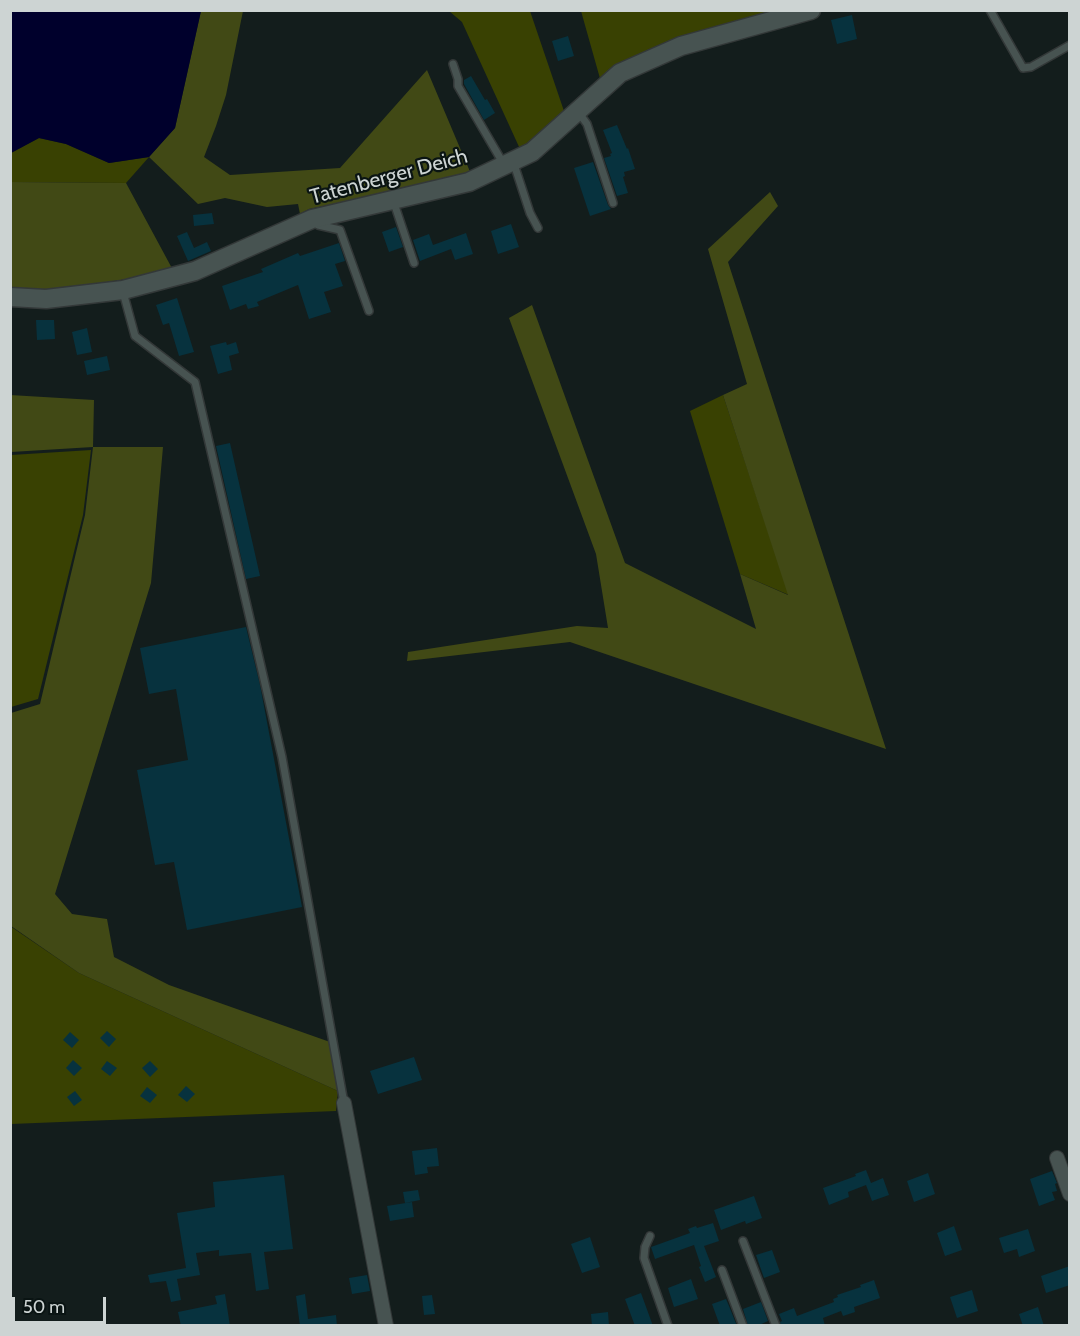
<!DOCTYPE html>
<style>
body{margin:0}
#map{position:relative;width:1080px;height:1336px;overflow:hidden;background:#131d1c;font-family:Cabin,sans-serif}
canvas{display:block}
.frame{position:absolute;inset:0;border:12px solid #cdd4d3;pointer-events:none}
.scale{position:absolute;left:12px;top:1297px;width:94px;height:27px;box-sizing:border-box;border:3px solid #cdd4d3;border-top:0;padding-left:8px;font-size:18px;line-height:21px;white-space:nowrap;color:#cdd4d3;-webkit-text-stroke:4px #0a1413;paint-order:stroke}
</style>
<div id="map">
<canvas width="1080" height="1336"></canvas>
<div class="frame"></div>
<div class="scale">50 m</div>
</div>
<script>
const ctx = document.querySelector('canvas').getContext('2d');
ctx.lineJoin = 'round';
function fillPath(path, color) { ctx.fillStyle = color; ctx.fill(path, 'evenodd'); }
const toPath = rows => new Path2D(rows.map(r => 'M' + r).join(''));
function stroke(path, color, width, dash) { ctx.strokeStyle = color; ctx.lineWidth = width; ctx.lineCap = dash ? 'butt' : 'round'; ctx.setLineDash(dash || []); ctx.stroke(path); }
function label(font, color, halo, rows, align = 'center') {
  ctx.font = font + ' Cabin,sans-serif'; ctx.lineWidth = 4.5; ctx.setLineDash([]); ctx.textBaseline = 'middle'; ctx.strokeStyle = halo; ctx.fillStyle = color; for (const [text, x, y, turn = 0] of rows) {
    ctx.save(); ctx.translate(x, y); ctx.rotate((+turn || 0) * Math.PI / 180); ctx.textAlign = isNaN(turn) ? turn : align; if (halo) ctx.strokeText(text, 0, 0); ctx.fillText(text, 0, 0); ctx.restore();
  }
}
const green = toPath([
 [449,11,530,11,565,114,520,149,462,22],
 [581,11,780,11,601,82],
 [39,138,66,144,109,163,149,157,126,183,13,182,11,184,11,153],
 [723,395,789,595,740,574,690,411],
 [91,450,83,515,38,699,11,707,11,455],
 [10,926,79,973,338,1091,336,1111,11,1124]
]);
const forest = toPath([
 [201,11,243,11,226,95,216,126,204,157,230,175,340,168,427,70,471,174,426,186,309,209,300,214,298,204,267,207,225,198,198,204,149,157,175,128],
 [12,182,126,183,174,272,47,291,11,287,10,184],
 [770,192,778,206,728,262,886,749,570,642,407,661,408,652,577,626,608,628,596,554,509,318,532,305,625,563,756,629,740,574,788,595,723,395,747,384,708,249],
 [10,395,94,400,93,447,163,447,151,583,55,894,72,914,107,919,114,957,169,985,330,1042,338,1091,79,973,11,926,11,713,40,704,85,515,93,447,11,452]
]);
const water = toPath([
 [11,10,201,11,175,128,149,157,109,163,66,144,39,138,11,153]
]);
const building = toPath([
 [852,15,857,39,837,44,831,20],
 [568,36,574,56,558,61,552,41],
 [471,76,485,100,487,99,495,113,484,120,464,84,464,80],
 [617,125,627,149,628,148,635,169,624,172,625,176,623,177,628,193,617,196,604,158,611,156,610,154,612,153,603,130],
 [593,162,608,205,611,209,590,216,574,168],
 [212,213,214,224,194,226,193,215],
 [511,224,519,247,498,254,491,231],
 [396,227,403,247,389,252,382,232],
 [187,232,194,248,207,242,211,251,188,261,177,236],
 [466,233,473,254,455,260,451,249,420,261,413,240,429,234,433,245],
 [339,243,345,261,335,264,343,286,324,292,331,312,309,319,298,285,257,302,259,306,248,309,246,304,230,310,222,286,263,272,261,269,298,253,300,256],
 [177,298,194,352,179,356,169,323,163,325,156,305],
 [36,320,54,320,55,339,37,340],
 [87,328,92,352,77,355,72,332],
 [226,342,227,345,236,342,239,353,229,356,232,370,218,374,210,346],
 [107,356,110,370,87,375,84,361],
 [230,443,260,576,246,579,216,446],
 [246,627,260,685,302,907,187,930,174,862,155,865,137,770,188,760,176,689,149,694,140,648],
 [107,1031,116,1039,109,1047,100,1038],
 [70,1032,79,1040,72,1048,63,1040],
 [414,1057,422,1080,378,1094,370,1071],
 [73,1060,82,1068,74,1076,66,1068],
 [107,1061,117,1068,110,1076,101,1069],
 [150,1061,158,1069,150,1077,142,1068],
 [186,1086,195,1094,187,1102,178,1095],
 [147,1087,157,1095,150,1103,140,1096],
 [75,1091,82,1100,74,1106,67,1097],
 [437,1148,439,1166,427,1167,428,1173,415,1175,412,1151],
 [866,1170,871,1183,883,1178,889,1195,872,1201,866,1185,848,1192,849,1197,829,1205,823,1188,856,1176,855,1174],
 [1052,1171,1057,1183,1055,1184,1057,1191,1052,1192,1055,1200,1039,1206,1030,1179],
 [928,1173,935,1194,914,1202,907,1181],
 [284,1175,293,1249,264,1252,269,1289,256,1291,251,1253,219,1256,219,1250,196,1253,200,1275,177,1279,181,1300,171,1302,166,1281,150,1283,148,1275,186,1268,177,1213,215,1207,213,1182],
 [418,1190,420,1200,405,1203,403,1192],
 [754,1196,762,1218,746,1224,745,1221,721,1230,714,1210],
 [412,1202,414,1217,390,1221,387,1206],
 [713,1223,719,1241,704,1246,716,1277,705,1282,699,1267,701,1266,694,1245,655,1259,651,1247,690,1233,688,1229,696,1226,697,1228],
 [954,1226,962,1250,945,1256,937,1233],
 [1028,1229,1035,1251,1019,1257,1017,1249,1004,1253,999,1238],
 [590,1237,600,1267,582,1273,571,1244],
 [772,1250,780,1272,764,1278,756,1255],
 [1070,1266,1070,1285,1046,1293,1041,1276],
 [367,1275,370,1291,352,1294,349,1278],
 [691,1279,698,1299,674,1307,668,1288],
 [874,1280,880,1298,854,1307,855,1312,843,1316,841,1311,823,1318,825,1326,781,1326,780,1322,782,1321,779,1314,794,1308,797,1316,834,1302,833,1299,838,1297,837,1295,861,1287,860,1285],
 [972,1290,978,1311,957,1318,950,1297],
 [641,1293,653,1326,635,1326,625,1299],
 [225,1294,230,1326,181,1326,178,1312,217,1304,215,1296],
 [305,1294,308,1319,336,1315,337,1326,300,1326,296,1296],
 [432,1295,435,1314,424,1315,422,1296],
 [726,1299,729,1306,737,1326,720,1326,712,1304],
 [761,1302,768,1321,757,1326,748,1326,743,1309],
 [1038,1307,1044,1326,1023,1326,1019,1314],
 [608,1312,609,1326,592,1326,591,1314]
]);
const lane = toPath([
 [990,10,1023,68,1031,67,1070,45],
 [453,64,458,79,458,86,503,163],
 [579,113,587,124,613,203],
 [513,161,530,213,538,228],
 [393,200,414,263],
 [314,221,318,225,340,230,369,311],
 [123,292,135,336,195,382,282,757,344,1103],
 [650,1236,645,1247,644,1258,668,1326],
 [743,1241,776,1326],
 [722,1270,743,1326]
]);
const street = toPath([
 [344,1103,386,1326],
 [1057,1158,1070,1194]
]);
const secondary = toPath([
 [10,297,46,299,123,290,195,271,312,219,469,182,532,152,620,73,681,46,811,10]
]);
const streetNames = [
 ["Tatenberger Deich",389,177,-15]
];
fillPath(green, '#394102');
fillPath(forest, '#414915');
fillPath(water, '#00002c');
fillPath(building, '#07323e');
stroke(lane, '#333838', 10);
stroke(street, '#333838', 16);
stroke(secondary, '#333838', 21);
stroke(lane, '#475351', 7);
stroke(street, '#475351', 14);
stroke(secondary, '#475351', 18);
label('21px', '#cdd4d3', '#0a1413', streetNames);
</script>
